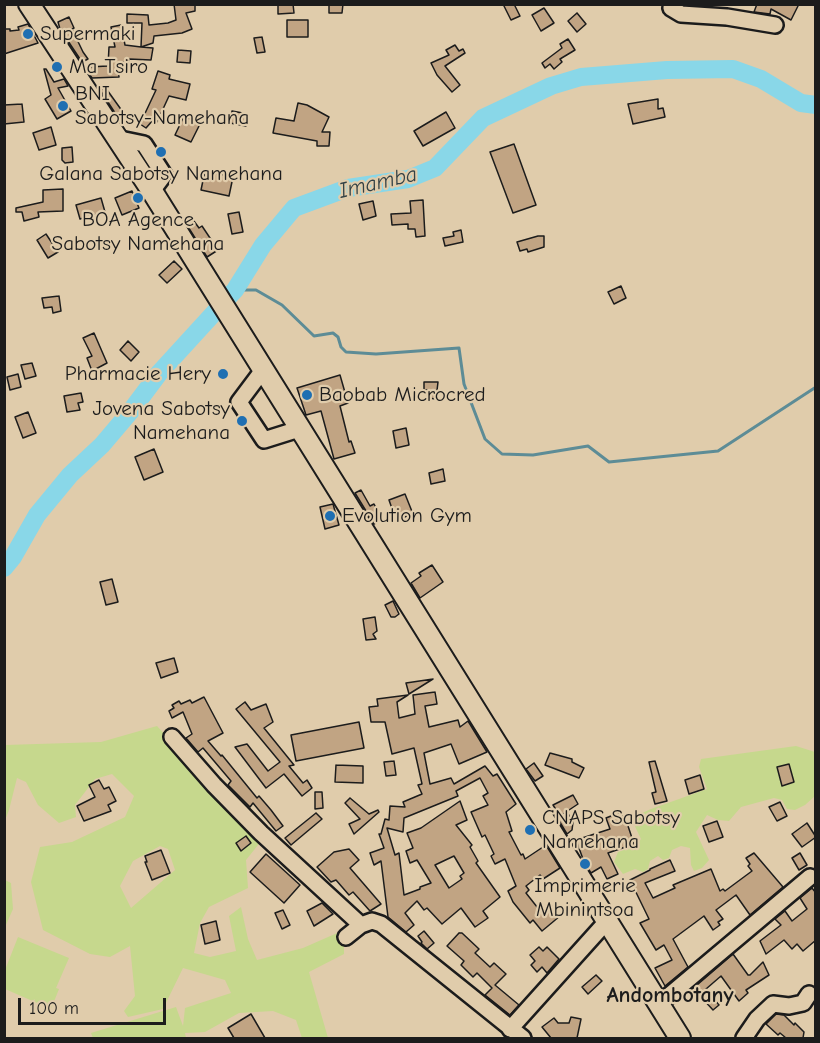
<!DOCTYPE html>
<style>
body{margin:0}
#map{position:relative;width:820px;height:1043px;overflow:hidden;background:#e0ccab;font-family:"Comic Neue",sans-serif}
canvas{display:block}
.frame{position:absolute;inset:0;border:6px solid #1c1c1c;pointer-events:none}
.scale{position:absolute;left:18px;top:998px;width:148px;height:27px;box-sizing:border-box;border:3px solid #1c1c1c;border-top:0;padding-left:8px;font-size:18px;line-height:21px;white-space:nowrap;color:#1c1c1c;-webkit-text-stroke:4px #e0ccab;paint-order:stroke}
</style>
<div id="map">
<canvas width="820" height="1043"></canvas>
<div class="frame"></div>
<div class="scale">100 m</div>
</div>
<script>
const ctx = document.querySelector('canvas').getContext('2d');
ctx.lineJoin = 'round';
function fillPath(path, color) { ctx.fillStyle = color; ctx.fill(path, 'evenodd'); }
const toPath = rows => new Path2D(rows.map(r => 'M' + r).join(''));
function stroke(path, color, width, dash) { ctx.strokeStyle = color; ctx.lineWidth = width; ctx.lineCap = dash ? 'butt' : 'round'; ctx.setLineDash(dash || []); ctx.stroke(path); }
function label(font, color, halo, rows, align = 'center') {
  ctx.font = font + ' "Comic Neue",sans-serif'; ctx.lineWidth = 4.5; ctx.setLineDash([]); ctx.textBaseline = 'middle'; ctx.strokeStyle = halo; ctx.fillStyle = color; for (const [text, x, y, turn = 0] of rows) {
    ctx.save(); ctx.translate(x, y); ctx.rotate((+turn || 0) * Math.PI / 180); ctx.textAlign = isNaN(turn) ? turn : align; if (halo) ctx.strokeText(text, 0, 0); ctx.fillText(text, 0, 0); ctx.restore();
  }
}
const green = toPath([
 [157,726,262,840,246,860,248,888,209,907,200,923,194,953,210,957,236,951,229,916,241,907,248,939,257,960,303,948,344,930,344,954,309,972,328,1038,302,1038,296,1020,273,1011,239,1013,205,1032,185,1033,186,1038,93,1038,91,1033,176,1007,183,1026,185,1008,231,993,225,980,183,968,163,1009,128,1017,124,1011,135,996,130,946,110,957,90,954,43,930,31,882,40,847,72,842,125,817,134,796,112,774,95,779,75,805,76,817,59,823,38,805,26,782,17,778,9,810,5,820,5,745,101,742],
 [160,846,168,849,175,870,131,908,120,886,133,861],
 [796,746,815,752,815,796,805,805,795,810,787,809,782,800,774,798,741,807,729,821,718,820,707,815,696,832,709,860,702,868,694,871,691,865,690,848,681,846,672,850,669,858,663,860,658,856,650,861,648,869,643,872,635,869,623,874,614,862,618,852,636,846,641,839,631,818,651,809,707,789,699,767,701,759],
 [5,880,11,883,13,909,5,927],
 [18,937,69,958,56,988,59,989,51,1009,5,989,5,970]
]);
const stream = toPath([
 [235,290,256,290,282,305,314,336,333,333,338,337,341,347,346,352,376,354,459,348,464,384,485,439,502,454,533,455,588,446,609,462,718,451,816,387]
]);
const river = toPath([
 [4,568,13,557,37,515,70,475,102,445,130,412,160,372,235,290,263,245,294,208,348,188,408,179,435,168,483,118,551,86,581,77,667,70,733,69,761,79,801,103,816,105]
]);
const building = toPath([
 [174,4,195,4,195,11,186,13,192,29,182,33,154,36,153,43,141,47,153,48,151,60,129,59,128,63,121,62,121,67,118,67,119,77,92,78,88,72,88,67,108,66,109,47,115,47,111,27,121,25,125,45,141,47,142,23,127,23,127,14,148,15,149,25,168,23,176,20,174,4],
 [278,4,293,4,294,13,278,14,278,4],
 [329,4,343,4,342,13,329,13,329,4],
 [503,4,514,4,520,16,511,20,503,4],
 [757,4,799,4,791,20,771,9,770,14,754,12,757,4],
 [544,8,554,23,541,31,532,15,544,8],
 [577,13,586,24,577,32,568,21,577,13],
 [69,17,74,28,72,29,83,52,88,59,82,62,60,29,58,22,69,17],
 [287,20,308,20,308,37,287,37,287,20],
 [28,24,38,43,4,54,4,29,10,29,10,31,19,30,18,27,28,24],
 [262,37,265,52,257,53,254,38,262,37],
 [568,39,575,50,560,59,562,62,554,69,550,64,545,68,542,63,562,48,560,44,568,39],
 [455,45,459,51,463,49,465,53,445,66,460,85,452,92,437,75,431,63,449,55,446,50,455,45],
 [178,50,191,51,190,63,177,62,178,50],
 [44,69,46,69,54,82,64,79,68,86,58,88,71,111,57,119,45,99,51,95,44,69],
 [158,71,170,75,169,79,190,84,186,100,169,96,157,122,153,120,146,128,140,124,156,90,152,89,158,71],
 [105,87,125,115,119,119,100,90,105,87],
 [658,99,658,109,663,108,665,117,633,124,628,104,658,99],
 [298,103,307,105,329,117,322,132,330,132,329,146,317,146,317,141,273,133,276,118,294,121,298,103],
 [22,104,24,122,4,124,4,105,22,104],
 [232,111,248,114,246,126,230,123,232,111],
 [446,112,455,128,423,146,414,131,446,112],
 [184,116,200,124,191,142,175,135,184,116],
 [51,127,56,145,39,150,33,133,51,127],
 [514,144,536,205,513,213,490,152,514,144],
 [72,147,73,162,65,163,62,160,62,148,72,147],
 [205,171,233,177,229,196,201,190,205,171],
 [63,189,63,211,38,212,39,217,24,221,22,212,16,212,16,208,43,202,43,190,63,189],
 [132,191,139,208,122,215,115,198,132,191],
 [101,198,105,212,80,219,76,205,101,198],
 [423,200,425,236,416,237,415,229,408,229,408,224,392,225,391,214,411,213,410,201,423,200],
 [373,201,376,216,363,220,359,204,373,201],
 [239,212,243,232,232,234,228,214,239,212],
 [191,217,199,228,202,226,218,250,207,257,185,222,191,217],
 [461,230,463,242,445,246,443,238,454,236,453,232,461,230],
 [46,234,58,252,48,258,37,240,46,234],
 [538,236,544,236,544,247,528,252,527,249,520,251,517,242,538,236],
 [174,261,182,269,167,283,159,275,174,261],
 [621,286,626,298,614,304,608,292,621,286],
 [59,296,61,311,53,313,52,307,44,308,42,298,59,296],
 [94,333,107,363,92,371,87,358,92,356,83,338,94,333],
 [128,341,139,352,131,361,120,350,128,341],
 [32,363,36,376,25,379,21,365,32,363],
 [18,374,21,387,10,390,7,377,18,374],
 [340,375,348,403,340,406,349,442,351,441,355,453,334,459,321,411,306,415,297,388,340,375],
 [424,382,438,382,436,399,428,398,429,390,424,390,424,382],
 [81,393,83,402,78,403,80,410,67,412,64,396,81,393],
 [28,412,36,433,23,438,15,417,28,412],
 [406,428,409,445,396,448,393,431,406,428],
 [154,449,163,472,144,480,135,457,154,449],
 [443,469,445,481,431,484,429,473,443,469],
 [361,490,370,506,374,504,382,519,374,524,355,493,361,490],
 [405,494,413,514,396,520,389,500,405,494],
 [333,504,339,525,325,529,320,507,333,504],
 [432,565,443,582,420,598,411,583,421,576,419,573,432,565],
 [112,579,118,602,106,605,100,582,112,579],
 [393,601,399,614,395,617,391,617,385,605,393,601],
 [375,617,377,631,373,634,376,639,366,640,363,619,375,617],
 [174,658,178,672,161,678,156,663,174,658],
 [433,679,409,694,406,683,433,679],
 [435,692,437,704,425,706,429,727,458,720,460,727,468,721,487,752,459,764,451,744,424,753,430,784,451,778,454,784,485,766,493,776,497,774,516,804,506,812,512,831,509,832,521,855,523,854,525,859,546,845,560,868,543,879,540,875,526,886,529,890,526,893,541,912,550,904,560,916,542,931,533,920,530,923,513,902,508,891,516,886,505,859,495,864,491,856,494,854,485,835,482,837,471,812,488,805,483,796,488,793,480,778,456,791,458,796,404,818,403,832,387,828,395,855,399,853,404,895,420,889,420,887,431,883,417,860,410,863,406,851,413,848,407,833,421,828,460,801,467,820,456,825,472,845,470,847,478,861,476,863,500,897,483,911,488,918,475,927,461,908,442,924,427,908,424,910,417,901,405,913,414,925,406,932,388,917,381,861,374,865,370,853,384,848,379,834,381,834,385,819,389,820,390,806,405,807,403,802,422,794,418,785,422,784,414,748,392,754,385,722,371,722,369,707,378,706,377,699,408,695,397,702,399,718,415,714,413,695,435,692],
 [454,856,464,873,460,876,462,879,449,888,435,865,454,856],
 [204,697,223,733,208,741,221,756,222,755,257,798,259,796,271,810,283,826,276,831,253,803,250,807,228,785,231,781,203,748,198,752,186,738,192,734,183,712,172,718,169,711,174,708,172,705,179,701,181,704,190,700,192,703,204,697],
 [245,702,251,710,266,704,273,722,264,728,294,765,289,766,303,783,307,780,312,788,302,796,284,774,266,788,235,747,247,744,268,771,280,762,236,709,245,702],
 [359,722,364,748,296,761,291,735,359,722],
 [550,753,572,759,572,762,584,768,579,778,545,765,550,753],
 [394,761,396,775,386,776,384,762,394,761],
 [655,761,667,801,655,804,652,793,656,792,649,762,655,761],
 [534,763,543,776,535,781,526,769,534,763],
 [789,764,794,782,782,786,777,767,789,764],
 [336,765,363,766,363,783,335,782,336,765],
 [700,775,704,789,689,794,685,780,700,775],
 [99,780,104,789,109,787,116,801,108,805,111,811,84,821,77,806,95,797,89,785,99,780],
 [315,792,322,792,323,808,315,809,315,792],
 [573,795,578,804,560,816,553,805,573,795],
 [350,798,369,814,378,810,379,812,354,834,349,824,360,819,345,803,350,798],
 [780,802,787,816,777,821,769,807,780,802],
 [567,812,573,822,572,830,567,834,558,819,567,812],
 [621,812,625,824,627,823,634,844,608,853,618,874,607,879,601,867,591,873,583,859,576,840,610,829,606,818,621,812],
 [316,813,322,819,291,845,285,838,316,813],
 [717,821,723,837,709,842,703,826,717,821],
 [807,823,816,837,802,847,792,834,807,823],
 [246,836,251,843,241,851,236,843,246,836],
 [349,849,359,860,350,868,381,904,370,911,353,892,349,895,336,880,331,882,317,867,334,852,349,849],
 [161,850,170,873,152,880,145,862,147,862,145,856,161,850],
 [754,853,783,887,750,915,736,895,716,910,723,919,718,922,720,925,713,930,704,916,673,939,688,967,665,986,655,968,672,960,664,945,656,950,640,923,649,919,630,880,650,870,650,869,670,860,675,871,645,883,653,898,675,888,673,885,711,869,720,891,723,889,725,891,752,871,748,866,750,864,746,858,754,853],
 [800,853,807,865,799,870,792,858,800,853],
 [266,854,300,885,284,903,250,872,266,854],
 [812,888,816,893,816,940,803,951,797,944,792,949,784,940,766,954,760,941,781,925,775,919,785,911,792,921,807,909,800,898,812,888],
 [322,903,333,914,314,926,307,911,322,903],
 [283,910,290,925,282,929,275,913,283,910],
 [216,921,220,940,205,944,201,925,216,921],
 [424,931,434,943,427,949,421,943,422,942,418,936,424,931],
 [459,933,462,933,479,949,475,953,490,967,494,963,506,974,495,985,519,1005,510,1015,485,995,492,988,477,973,473,977,461,965,464,961,447,946,459,933],
 [539,947,543,951,547,947,559,959,547,973,542,967,537,972,531,965,535,961,530,955,539,947],
 [733,954,748,975,750,975,763,962,769,975,746,990,748,993,739,1001,721,976,706,989,719,1005,713,1010,702,998,699,1001,690,991,733,954],
 [596,975,602,981,588,994,582,987,596,975],
 [251,1014,265,1038,234,1038,228,1028,251,1014],
 [776,1014,784,1015,794,1025,795,1023,804,1032,803,1038,786,1038,780,1033,778,1035,766,1024,776,1014],
 [571,1017,581,1019,577,1038,551,1038,542,1027,554,1018,558,1023,569,1023,571,1017]
]);
const minor = toPath([
 [674,4,671,8,681,14,727,17,775,25],
 [120,139,144,144,164,175,152,191],
 [263,370,239,402,264,440,299,429],
 [172,737,214,785,261,833,361,925],
 [346,937,361,925,372,921,381,924,523,1038],
 [659,1004,810,877],
 [510,1029,608,920],
 [744,1038,757,1019,773,1004,789,1006,803,1003,809,994]
]);
const major = toPath([
 [29,4,152,191,680,1038]
]);
const markers = [
 [28,34,6,"#1f6fb2"],
 [57,67,6,"#1f6fb2"],
 [63,106,6,"#1f6fb2"],
 [161,152,6,"#1f6fb2"],
 [138,198,6,"#1f6fb2"],
 [223,374,6,"#1f6fb2"],
 [307,395,6,"#1f6fb2"],
 [242,421,6,"#1f6fb2"],
 [330,516,6,"#1f6fb2"],
 [530,830,6,"#1f6fb2"],
 [585,864,6,"#1f6fb2"]
];
const poiNames = [
 ["Supermaki",40,34],
 ["Ma Tsiro",69,67],
 ["BNI",75,94],
 ["Sabotsy-Namehana",75,118],
 ["Galana Sabotsy Namehana",161,174,"center"],
 ["BOA Agence",138,220,"center"],
 ["Sabotsy Namehana",138,244,"center"],
 ["Pharmacie Hery",211,374,"right"],
 ["Baobab Microcred",319,395],
 ["Jovena Sabotsy",230,409,"right"],
 ["Namehana",230,433,"right"],
 ["Evolution Gym",342,516],
 ["CNAPS Sabotsy",542,818],
 ["Namehana",542,842],
 ["Imprimerie",585,886,"center"],
 ["Mbinintsoa",585,910,"center"]
];
const waterNames = [
 ["Imamba",378,183,-13]
];
const neighbourhoodNames = [
 ["Andombotany",670,996]
];
fillPath(green, '#c6d88d');
stroke(stream, '#5d8c96', 3);
stroke(river, '#89d7e8', 18);
fillPath(building, '#c1a483');
stroke(building, '#1c1c1c', 1.5);
stroke(minor, '#1c1c1c', 20);
stroke(major, '#1c1c1c', 24);
stroke(minor, '#e0ccab', 15);
stroke(major, '#e0ccab', 20);
for (const [x, y, r, color] of markers) { const dot = new Path2D(); dot.arc(x, y, r, 0, 2 * Math.PI); ctx.fillStyle = color; ctx.fill(dot); stroke(dot, '#e0ccab', 2); }
label('21px', '#1c1c1c', '#e0ccab', poiNames, 'left');
label('italic 22px', '#324145', '#e0ccab', waterNames);
label('bold 22px', '#1c1c1c', '#e0ccab', neighbourhoodNames);
</script>
